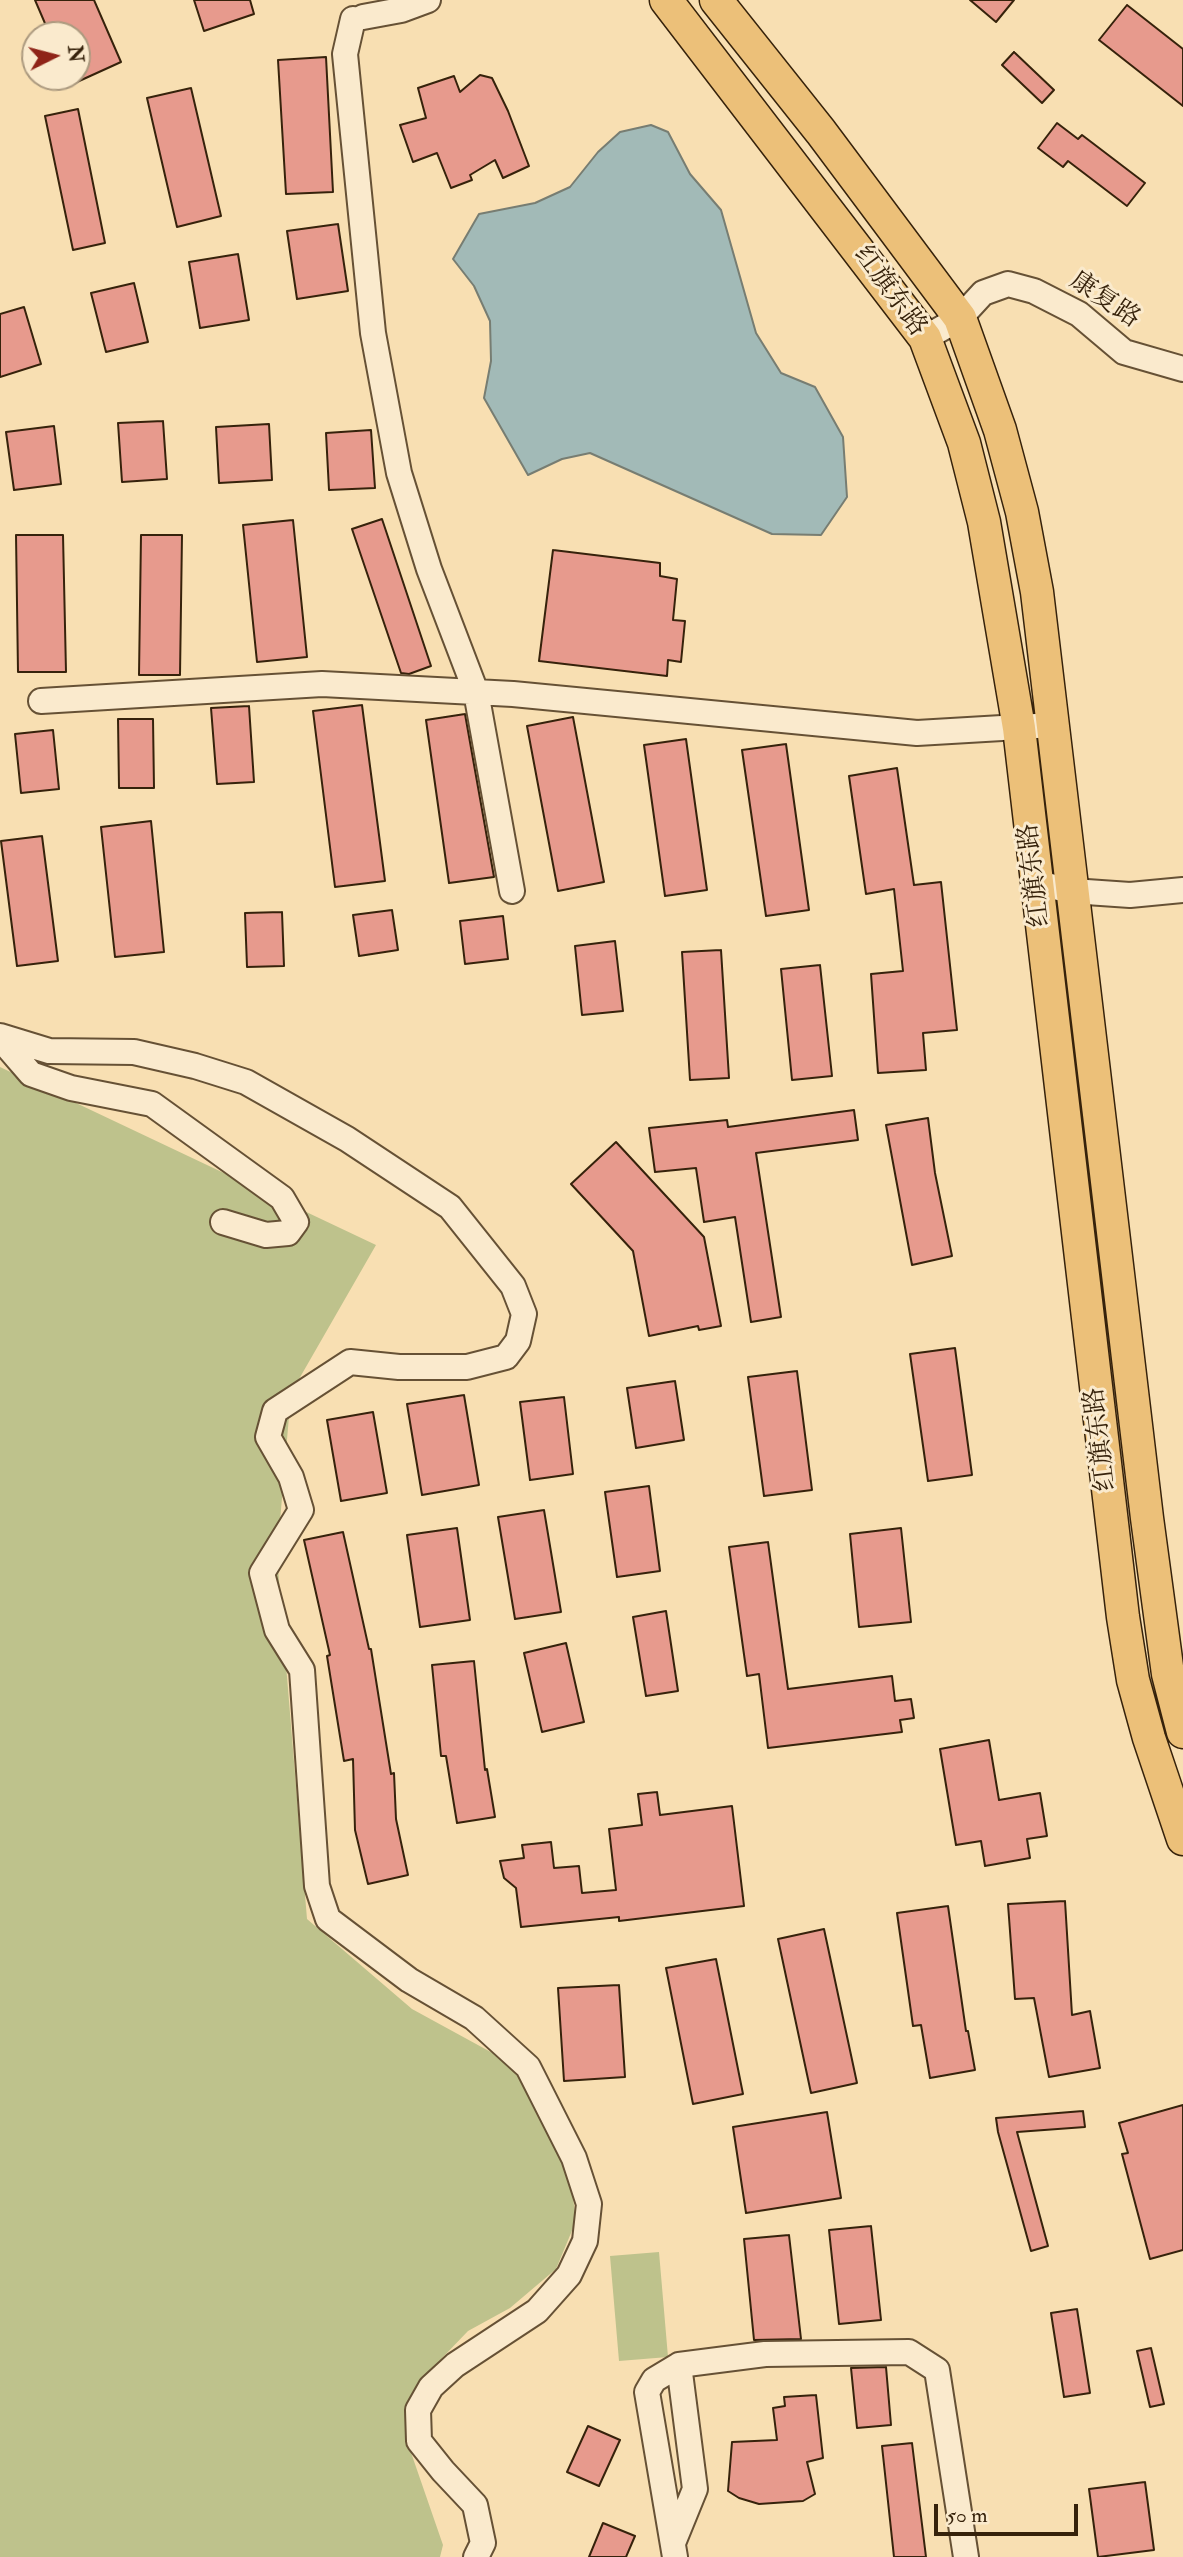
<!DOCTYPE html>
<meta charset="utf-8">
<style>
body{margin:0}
#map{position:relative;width:1183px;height:2557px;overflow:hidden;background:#f8dfb2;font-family:"IM FELL Double Pica",serif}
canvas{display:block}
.north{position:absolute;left:21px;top:21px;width:70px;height:70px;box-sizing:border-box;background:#faeacd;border:2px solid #ac9a7f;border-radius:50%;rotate:84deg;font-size:19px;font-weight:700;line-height:28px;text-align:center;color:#36220b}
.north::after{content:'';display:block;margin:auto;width:24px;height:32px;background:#8f2418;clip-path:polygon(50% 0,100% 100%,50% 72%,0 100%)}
.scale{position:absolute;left:934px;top:2504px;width:144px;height:32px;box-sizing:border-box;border:4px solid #36220b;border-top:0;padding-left:9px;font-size:21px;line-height:24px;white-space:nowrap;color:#36220b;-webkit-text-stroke:5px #faeacd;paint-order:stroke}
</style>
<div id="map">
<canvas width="1183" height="2557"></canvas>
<div class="north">N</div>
<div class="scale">50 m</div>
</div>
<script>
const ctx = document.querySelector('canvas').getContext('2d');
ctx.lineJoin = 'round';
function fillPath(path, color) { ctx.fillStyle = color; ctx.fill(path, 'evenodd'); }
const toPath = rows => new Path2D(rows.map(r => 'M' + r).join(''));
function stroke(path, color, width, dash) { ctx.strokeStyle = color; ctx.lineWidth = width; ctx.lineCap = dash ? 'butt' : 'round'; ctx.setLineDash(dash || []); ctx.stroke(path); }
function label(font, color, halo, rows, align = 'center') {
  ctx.font = font + ' "IM FELL Double Pica","Noto Serif SC",serif'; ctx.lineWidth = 6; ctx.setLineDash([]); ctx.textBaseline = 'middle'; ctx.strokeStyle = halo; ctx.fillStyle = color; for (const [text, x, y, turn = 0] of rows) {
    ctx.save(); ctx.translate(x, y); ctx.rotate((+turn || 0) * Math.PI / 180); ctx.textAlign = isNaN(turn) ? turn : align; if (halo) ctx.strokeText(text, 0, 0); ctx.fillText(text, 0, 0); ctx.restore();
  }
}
const green = toPath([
 [0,1067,376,1245,291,1393,277,1556,307,1919,412,2009,520,2068,569,2167,576,2221,556,2269,510,2308,468,2331,419,2382,407,2441,443,2545,440,2557,0,2557],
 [659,2252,668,2357,619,2361,610,2256]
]);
const water = toPath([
 [651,125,668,132,690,174,721,210,756,333,781,373,815,387,843,437,847,497,821,535,772,534,590,453,562,459,528,475,484,398,491,361,490,321,474,286,453,259,479,214,535,203,570,187,598,152,620,132,651,125]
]);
const building = toPath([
 [35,0,94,0,121,62,77,82,77,35,50,35,35,0],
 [194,0,250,0,254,14,204,31,194,0],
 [970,0,1014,0,996,22,970,0],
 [1127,5,1183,49,1183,106,1099,40,1127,5],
 [1014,52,1054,90,1042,103,1002,65,1014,52],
 [326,57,333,192,286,194,278,60,326,57],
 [480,75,492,78,508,111,529,166,503,178,495,160,470,175,472,180,451,188,437,153,413,162,400,125,426,118,418,88,454,76,460,92,480,75],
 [191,88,221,216,177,227,147,98,191,88],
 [78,109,105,243,73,250,45,116,78,109],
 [1057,123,1078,139,1082,135,1145,183,1127,206,1068,161,1063,167,1038,148,1057,123],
 [338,224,348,291,297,299,287,231,338,224],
 [238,254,249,320,200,328,189,262,238,254],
 [134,283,148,342,106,352,91,293,134,283],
 [24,307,41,364,0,377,0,314,24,307],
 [163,421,167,479,122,482,118,423,163,421],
 [269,424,272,480,219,483,216,427,269,424],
 [54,426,61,484,14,490,6,432,54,426],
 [371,430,375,488,329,490,326,433,371,430],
 [382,519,431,666,409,674,401,673,352,529,382,519],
 [293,520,307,657,257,662,243,525,293,520],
 [16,535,63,535,66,672,18,672,16,535],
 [141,535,182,535,180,675,139,675,141,535],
 [553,550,660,563,660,576,677,579,673,620,685,621,681,662,668,660,667,676,539,661,553,550],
 [362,705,385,881,335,887,313,711,362,705],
 [249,706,254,782,217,784,211,708,249,706],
 [465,714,494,877,449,883,426,720,465,714],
 [573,717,604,882,558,891,527,726,573,717],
 [118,719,153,719,154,788,119,788,118,719],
 [53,730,59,789,21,793,15,734,53,730],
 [686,739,707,890,665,896,644,745,686,739],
 [786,744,809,910,766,916,742,750,786,744],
 [897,768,914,885,941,882,957,1030,923,1033,926,1070,878,1073,871,974,903,971,894,889,866,894,849,776,897,768],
 [151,821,164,952,115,957,101,827,151,821],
 [42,836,58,961,17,966,1,841,42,836],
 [392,910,398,950,359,956,353,915,392,910],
 [282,912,284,966,247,967,245,913,282,912],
 [503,916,508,959,465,964,460,921,503,916],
 [615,941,623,1011,582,1015,575,946,615,941],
 [721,950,729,1078,690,1080,682,952,721,950],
 [820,965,832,1076,792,1080,781,969,820,965],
 [854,1110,858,1140,756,1153,781,1317,751,1322,735,1217,704,1222,696,1168,655,1172,649,1128,727,1120,728,1127,854,1110],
 [928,1118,935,1173,952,1256,912,1265,886,1125,928,1118],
 [616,1142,704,1237,721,1326,699,1330,698,1326,649,1336,633,1251,571,1184,616,1142],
 [955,1348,972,1475,928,1481,910,1354,955,1348],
 [797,1371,812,1490,764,1496,748,1377,797,1371],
 [675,1381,684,1440,636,1448,627,1388,675,1381],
 [464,1395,479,1485,422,1495,407,1404,464,1395],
 [564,1397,573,1474,530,1480,520,1402,564,1397],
 [373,1412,387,1493,341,1501,327,1420,373,1412],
 [649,1486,660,1571,617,1577,605,1492,649,1486],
 [544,1510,561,1612,515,1619,498,1517,544,1510],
 [457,1528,470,1620,420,1627,407,1535,457,1528],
 [901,1528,911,1622,859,1627,850,1534,901,1528],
 [343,1532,369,1649,371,1649,391,1774,394,1773,396,1819,408,1875,368,1884,355,1830,353,1759,344,1761,327,1656,330,1655,304,1540,343,1532],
 [768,1542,788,1689,892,1676,895,1701,911,1699,914,1718,900,1720,902,1732,768,1748,759,1674,747,1676,729,1547,768,1542],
 [666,1611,678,1691,646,1696,633,1617,666,1611],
 [566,1643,584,1722,542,1732,524,1653,566,1643],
 [474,1661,485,1770,487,1769,495,1817,457,1823,446,1756,441,1756,432,1665,474,1661],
 [989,1740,999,1800,1040,1793,1047,1836,1027,1839,1030,1858,985,1866,981,1841,956,1845,940,1749,989,1740],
 [657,1792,660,1815,732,1806,744,1906,619,1921,619,1917,521,1927,516,1888,504,1878,500,1861,524,1858,522,1845,551,1842,554,1868,579,1866,582,1893,616,1890,609,1829,642,1825,638,1794,657,1792],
 [1065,1901,1072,2015,1090,2011,1100,2068,1049,2077,1034,1998,1015,1999,1008,1904,1065,1901],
 [948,1906,966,2031,968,2031,975,2070,930,2078,921,2025,913,2026,897,1913,948,1906],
 [824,1929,857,2083,811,2093,778,1939,824,1929],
 [716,1959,743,2094,693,2104,666,1968,716,1959],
 [619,1985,625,2077,564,2081,558,1988,619,1985],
 [1183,2105,1183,2250,1150,2259,1122,2154,1128,2153,1119,2123,1183,2105],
 [1083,2111,1085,2127,1017,2132,1048,2246,1031,2251,998,2132,996,2118,1083,2111],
 [827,2112,841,2198,746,2213,733,2127,827,2112],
 [871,2226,881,2320,839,2324,829,2230,871,2226],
 [789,2235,801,2339,754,2340,744,2239,789,2235],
 [1077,2309,1090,2393,1064,2397,1051,2313,1077,2309],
 [1151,2348,1164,2404,1150,2407,1137,2351,1151,2348],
 [886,2367,891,2425,857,2428,851,2368,886,2367],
 [816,2395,823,2458,807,2462,815,2494,803,2501,759,2504,739,2498,728,2491,732,2442,777,2440,773,2408,785,2406,784,2397,816,2395],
 [588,2426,620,2440,599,2486,567,2472,588,2426],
 [912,2443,926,2557,894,2557,882,2446,912,2443],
 [1145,2482,1154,2550,1098,2557,1089,2489,1145,2482],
 [603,2523,635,2536,626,2557,589,2557,603,2523]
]);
const minor = toPath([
 [363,17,401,10,428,0],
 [353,19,345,54,373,333,399,473,429,569,476,692,512,891],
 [925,338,960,318,983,293,1008,284,1034,291,1079,314,1124,352,1183,369],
 [41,701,322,684,513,694,917,733,1053,725],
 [1037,883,1072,891,1130,895,1183,890],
 [0,1036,49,1051,134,1052,195,1066,246,1082,347,1139,450,1207,513,1286,524,1314,518,1341,506,1357,467,1367,399,1367,350,1362,275,1411,268,1437,291,1477,301,1510,262,1573,277,1630,302,1670,317,1886,328,1919,409,1980,474,2018,528,2067,574,2158,589,2204,585,2241,569,2275,537,2311,455,2365,431,2387,418,2410,419,2441,443,2471,475,2505,483,2543,476,2557],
 [0,1038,31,1074,71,1088,152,1104,282,1198,296,1222,288,1233,266,1235,223,1222],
 [673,2543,695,2489,679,2365],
 [675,2557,647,2392,654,2380,679,2365,765,2354,909,2352,937,2370,966,2557]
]);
const major = toPath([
 [666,0,925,338,964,443,984,522,1019,728,1123,1617,1133,1680,1149,1738,1183,1839],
 [716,0,821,132,960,318,1000,430,1022,512,1037,592,1147,1518,1168,1674,1183,1732]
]);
const streetNames = [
 ["红旗东路",889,292,54],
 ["康复路",1104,301,34],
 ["红旗东路",1036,875,-97],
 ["红旗东路",1102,1439,-97]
];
fillPath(green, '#bec28c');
fillPath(water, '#a2bab7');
stroke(water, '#777d72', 2);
fillPath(building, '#e79a8d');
stroke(building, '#36220b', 2);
stroke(minor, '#665135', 28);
stroke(major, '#36220b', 35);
stroke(minor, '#faeacd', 24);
stroke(major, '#ecc079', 32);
label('26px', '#36220b', '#faeacd', streetNames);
</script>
